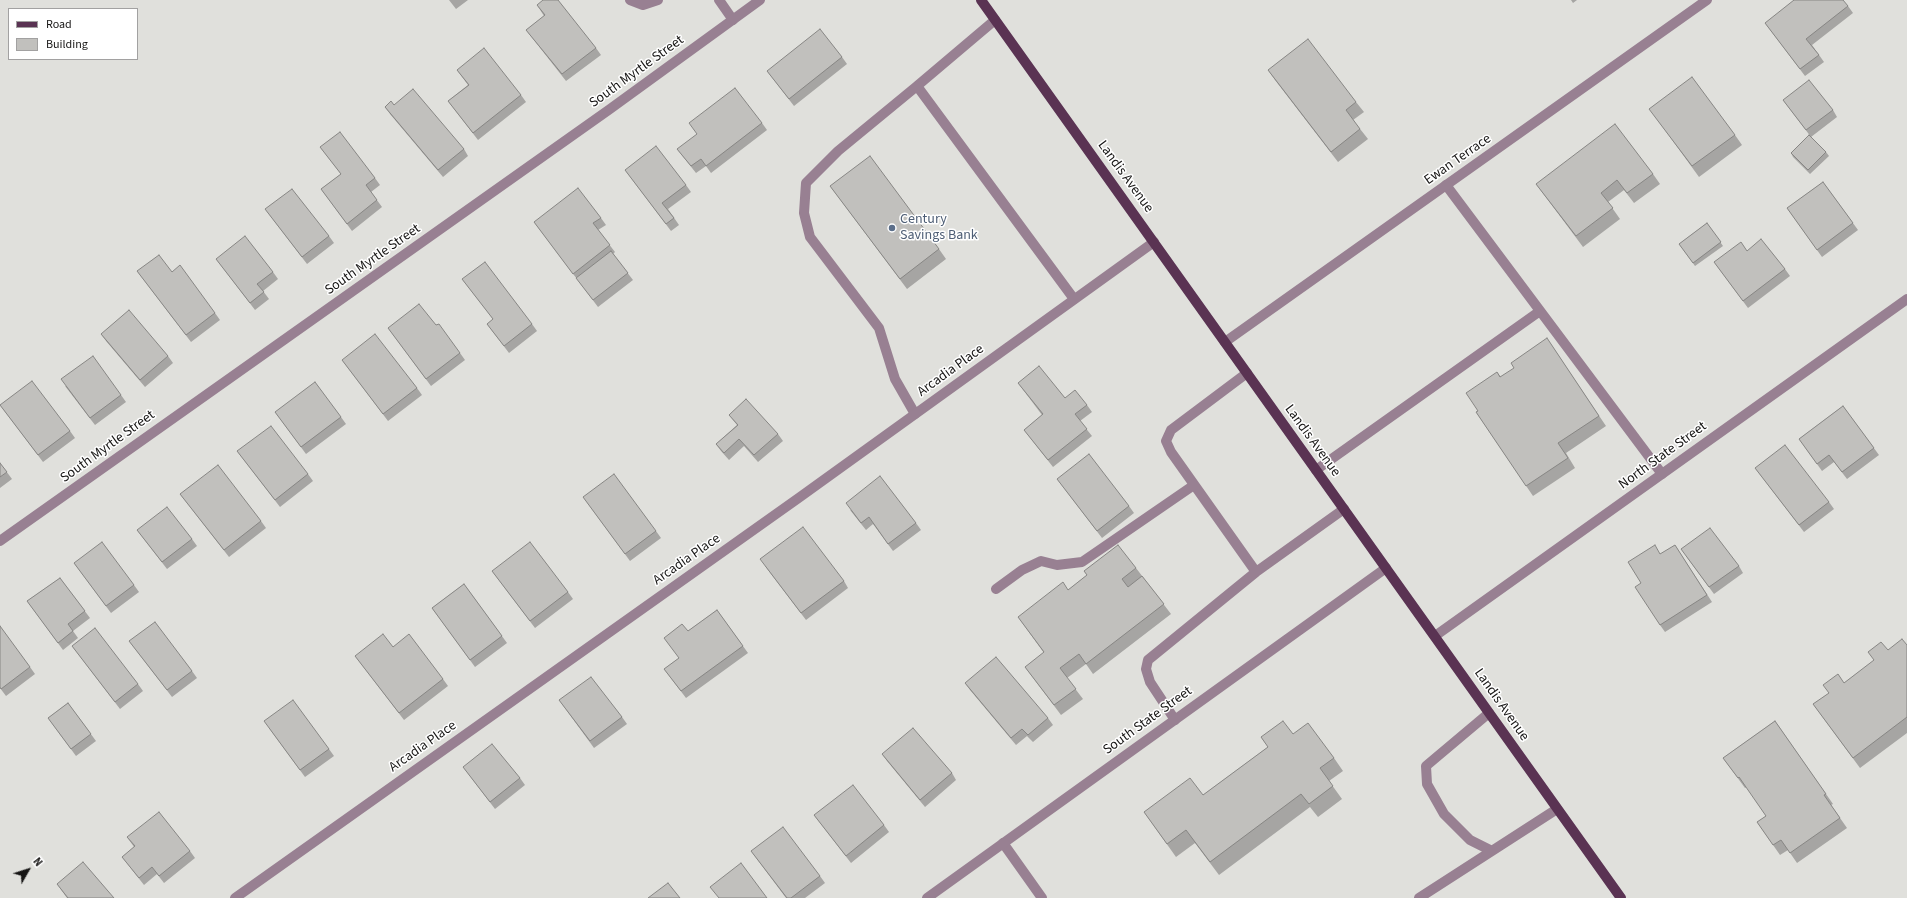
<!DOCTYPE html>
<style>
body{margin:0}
#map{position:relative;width:1907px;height:898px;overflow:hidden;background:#e0e0dc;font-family:"Source Sans 3",sans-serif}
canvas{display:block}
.legend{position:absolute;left:8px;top:8px;width:130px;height:52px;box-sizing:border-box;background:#fff;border:1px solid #a2a1a1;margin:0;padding:5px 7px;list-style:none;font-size:12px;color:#161514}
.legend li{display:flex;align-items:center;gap:8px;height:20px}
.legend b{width:20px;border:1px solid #a2a1a1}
.north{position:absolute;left:8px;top:850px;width:40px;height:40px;-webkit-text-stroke:3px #fff;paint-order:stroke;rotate:51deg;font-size:11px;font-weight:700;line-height:16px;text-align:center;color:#161514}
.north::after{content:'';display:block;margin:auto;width:14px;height:18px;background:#161514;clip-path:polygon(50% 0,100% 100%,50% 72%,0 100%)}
</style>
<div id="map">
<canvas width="1907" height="898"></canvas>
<ul class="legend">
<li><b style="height:5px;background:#5a3353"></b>Road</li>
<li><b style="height:11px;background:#c1c0bd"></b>Building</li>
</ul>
<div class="north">N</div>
</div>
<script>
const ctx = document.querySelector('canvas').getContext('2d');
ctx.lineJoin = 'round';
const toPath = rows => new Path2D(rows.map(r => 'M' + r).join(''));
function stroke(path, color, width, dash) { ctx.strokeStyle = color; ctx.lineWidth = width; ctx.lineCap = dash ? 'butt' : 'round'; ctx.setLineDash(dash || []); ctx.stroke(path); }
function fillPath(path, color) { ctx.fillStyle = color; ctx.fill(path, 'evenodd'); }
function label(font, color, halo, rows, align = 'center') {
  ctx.font = font + ' "Source Sans 3",sans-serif'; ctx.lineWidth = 3; ctx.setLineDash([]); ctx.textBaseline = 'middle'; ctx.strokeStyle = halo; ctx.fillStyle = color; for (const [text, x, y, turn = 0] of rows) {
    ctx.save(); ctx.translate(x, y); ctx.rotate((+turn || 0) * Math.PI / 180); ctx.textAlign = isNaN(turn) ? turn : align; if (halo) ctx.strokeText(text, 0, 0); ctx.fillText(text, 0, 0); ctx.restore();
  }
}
const lane = toPath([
 [630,0,643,5,658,0],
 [719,0,733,20],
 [995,20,917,86,1074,299],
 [1446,185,1662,474],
 [1247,373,1171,430,1166,441,1171,452,1256,572,1344,509],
 [915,414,895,379,879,328,810,237,804,213,806,183,838,151,917,86],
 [1316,470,1540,311],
 [996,589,1022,570,1041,561,1057,565,1082,562,1194,485],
 [1489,713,1426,766,1427,784,1444,814,1470,840,1492,851],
 [1175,720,1150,682,1146,669,1148,660,1256,572],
 [1003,843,1042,898],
 [1419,898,1557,809]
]);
const street = toPath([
 [1225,342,1707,0],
 [0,541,610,109,760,0],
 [1435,636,1907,299],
 [235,898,800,497,1154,242],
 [927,898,1386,568]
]);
const primary = toPath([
 [981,0,1621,898]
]);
const wall = toPath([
 [449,0,468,0,456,9],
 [1571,0,1577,0,1573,3],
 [537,5,596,48,601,55,566,81,526,30,544,16],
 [1848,6,1853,13,1812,45,1824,62,1805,76,1765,23],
 [842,57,847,64,794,106,767,71],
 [457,70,521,95,526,102,478,140,448,101,468,85],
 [1268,70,1356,102,1364,112,1353,120,1368,139,1338,162,1275,80],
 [1783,100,1833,110,1837,117,1811,137,1826,152,1829,156,1810,174,1793,157,1791,153,1811,137],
 [394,105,464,149,468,156,443,177,390,114,385,107],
 [1657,119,1735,135,1742,145,1699,177],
 [762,123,767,130,711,173,706,166,696,173,677,149],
 [320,147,375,178,380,185,371,192,382,207,352,231,321,189,341,174],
 [625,170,686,185,691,192,668,209,679,225,671,231],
 [1653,174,1660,184,1634,203,1624,190,1608,202,1620,219,1583,247,1536,184],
 [1823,182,1858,230,1822,257,1787,208],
 [830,186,939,249,946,259,907,289],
 [265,209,329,236,334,243,307,264],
 [601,218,606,225,598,230,615,252,613,254,633,280,598,307,534,222],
 [1707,223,1723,246,1695,266,1679,244],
 [1747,251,1785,269,1790,276,1748,308,1714,262],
 [216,259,273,272,278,279,263,291,269,299,255,310],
 [137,271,172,272,215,313,220,320,191,342],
 [462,279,532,324,537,331,509,353,487,324,493,319],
 [388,328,460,353,465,360,431,386],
 [101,334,168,356,173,363,145,387,106,341],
 [1554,349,1606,426,1566,453,1575,468,1533,496,1476,412,1478,411,1497,372,1501,377],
 [342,360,417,388,422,395,388,421],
 [1018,383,1087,405,1092,412,1080,421,1092,436,1053,467,1024,430,1042,415],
 [65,386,121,395,126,402,95,425],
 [0,405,70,431,75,438,43,462],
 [1843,406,1879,455,1847,479,1834,462,1822,471,1799,439],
 [275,412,341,417,346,424,306,454],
 [729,415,778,434,783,441,758,462,744,446,729,460,721,451,716,444,737,425],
 [237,451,308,474,313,481,280,507],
 [0,463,12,479,0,488],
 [1755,468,1829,502,1834,509,1804,532],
 [1057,479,1129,506,1134,513,1102,538],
 [180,494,261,521,266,528,229,557],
 [583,497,656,531,661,538,630,561],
 [850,510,916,523,921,530,893,551,873,524,866,530],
 [137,530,192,539,197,546,167,569],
 [1675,545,1712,602,1665,632,1660,625,1641,583,1661,554],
 [1686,556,1739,566,1743,573,1714,594],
 [74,563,134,585,139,592,111,613],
 [765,566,844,581,848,588,806,620],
 [1136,568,1171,614,1093,674,1086,664,1067,678,1083,699,1061,715,1025,667,1044,653,1018,617,1068,590,1087,575,1084,571],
 [492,571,568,592,573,599,535,628],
 [60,578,90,618,73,631,78,638,63,650,27,601],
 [464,584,507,643,475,667,432,608],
 [717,610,748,653,686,698,664,669,679,658,688,631],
 [129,641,192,671,197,678,172,697],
 [1907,645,1907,733,1860,768,1813,704,1844,683,1888,650],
 [72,646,138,684,143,691,120,709],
 [393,647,443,679,448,686,404,720,355,656],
 [30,667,35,674,6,696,0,688],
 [965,683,1048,718,1053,725,1033,742,1027,736,1016,745,970,690],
 [559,700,622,717,627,724,594,748],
 [68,703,96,741,76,756,48,718],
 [1775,721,1833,804,1831,805,1847,828,1797,863,1788,850,1780,855,1757,822,1766,816,1747,787,1745,788,1723,758],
 [269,728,329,749,334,756,305,777],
 [1293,734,1334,758,1343,771,1329,781,1342,799,1318,817,1310,807,1219,875,1195,843,1176,857,1144,812,1203,795,1268,747,1261,737],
 [882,754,952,773,956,780,925,807,887,761],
 [463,767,520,778,525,785,495,809],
 [814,815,884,825,889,832,851,863],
 [127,837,190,851,195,858,164,883,157,874,144,885,122,857,134,847],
 [751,851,820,876,825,883,805,898,786,898],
 [57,884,114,898,67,898]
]);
const building = toPath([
 [543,0,558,0,596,48,562,74,526,30,545,15,537,5,543,0],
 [1794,0,1843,0,1848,6,1806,39,1819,55,1800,69,1765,23,1794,0],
 [820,29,842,57,789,99,767,71,820,29],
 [1308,39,1356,102,1346,110,1360,129,1331,152,1268,70,1308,39],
 [484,48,521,95,473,133,448,101,469,85,457,70,484,48],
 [1692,77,1735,135,1692,166,1649,109,1692,77],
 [1809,80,1833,110,1806,130,1783,100,1809,80],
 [735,88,762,123,706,166,701,159,691,166,677,149,697,134,689,123,735,88],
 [413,89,464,149,438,170,385,107,391,101,394,105,413,89],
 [1615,124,1653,174,1627,193,1617,180,1601,193,1613,208,1576,236,1536,184,1615,124],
 [340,132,375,178,366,185,377,200,347,224,321,189,341,174,320,147,340,132],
 [1809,135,1826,152,1808,170,1791,153,1809,135],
 [656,146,686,185,662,203,674,218,666,224,625,170,656,146],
 [870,156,939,249,900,279,830,186,870,156],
 [1823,182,1853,223,1817,250,1787,208,1823,182],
 [578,188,601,218,593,223,610,245,573,274,534,222,578,188],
 [292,189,329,236,302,257,265,209,292,189],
 [1707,223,1721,242,1693,263,1679,244,1707,223],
 [245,236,273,272,257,284,264,292,250,303,216,259,245,236],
 [1761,239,1785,269,1743,301,1714,262,1741,242,1747,251,1761,239],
 [611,251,628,273,593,300,576,278,611,251],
 [159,255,172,272,180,265,215,313,186,335,137,271,159,255],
 [485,262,532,324,504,346,487,324,493,319,462,279,485,262],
 [419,304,436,325,439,324,460,353,426,379,388,328,419,304],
 [129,310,168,356,140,380,101,334,129,310],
 [375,334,417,388,383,414,342,360,375,334],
 [1547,338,1599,416,1558,443,1568,458,1526,486,1476,412,1478,411,1466,393,1497,372,1500,377,1514,368,1511,363,1547,338],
 [93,356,121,395,90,418,61,379,93,356],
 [1039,366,1065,398,1075,390,1087,405,1075,414,1087,429,1048,460,1024,430,1043,414,1018,383,1039,366],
 [32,381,70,431,38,455,0,405,32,381],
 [315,382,341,417,301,447,275,412,315,382],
 [746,399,778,434,754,455,739,439,724,453,716,444,738,425,729,415,746,399],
 [1843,406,1874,448,1842,472,1829,455,1817,464,1799,439,1843,406],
 [271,426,308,474,275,500,237,451,271,426],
 [1785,445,1829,502,1799,525,1755,468,1785,445],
 [1089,454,1129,506,1097,531,1057,479,1089,454],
 [0,463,7,472,0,477,0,463],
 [218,465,261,521,224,550,180,494,218,465],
 [614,474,656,531,625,554,583,497,614,474],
 [880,476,916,523,888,544,869,517,861,523,846,503,880,476],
 [167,507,192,539,162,562,137,530,167,507],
 [803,527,844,581,801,613,760,559,803,527],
 [1710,528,1739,566,1709,587,1681,549,1710,528],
 [102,542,134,585,106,606,74,563,102,542],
 [530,542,568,592,530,621,492,571,530,542],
 [1118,545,1136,568,1122,579,1128,587,1142,576,1164,604,1086,664,1079,654,1060,668,1076,689,1054,705,1025,667,1044,652,1018,617,1063,582,1068,590,1087,575,1084,571,1118,545],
 [1655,545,1660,554,1675,545,1707,595,1660,625,1635,587,1641,583,1628,562,1655,545],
 [60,578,85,611,68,624,73,631,58,643,27,601,60,578],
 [464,584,502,636,470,660,432,608,464,584],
 [717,610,743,646,681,691,664,669,679,658,664,638,682,624,688,631,717,610],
 [155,622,192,671,167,690,129,641,155,622],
 [0,626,30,667,1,689,0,687,0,626],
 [95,628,138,684,115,702,72,646,95,628],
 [383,634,393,647,409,634,443,679,399,713,355,656,383,634],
 [1902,639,1907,645,1907,717,1853,758,1813,704,1829,693,1823,685,1838,674,1844,683,1874,660,1868,652,1881,642,1888,650,1902,639],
 [996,657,1048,718,1028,735,1022,729,1011,738,965,683,996,657],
 [591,677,622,717,590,741,559,700,591,677],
 [293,700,329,749,300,770,264,721,293,700],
 [68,703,91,734,71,749,48,718,68,703],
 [1283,721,1293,734,1308,723,1334,758,1320,768,1333,786,1309,804,1301,794,1210,862,1186,830,1167,844,1144,812,1190,778,1203,795,1268,747,1261,737,1283,721],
 [1775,721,1826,794,1824,795,1840,818,1790,853,1781,840,1773,845,1757,822,1766,816,1739,777,1738,778,1723,758,1775,721],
 [913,728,952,773,920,800,882,754,913,728],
 [492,744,520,778,490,802,463,767,492,744],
 [853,785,884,825,846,856,814,815,853,785],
 [159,812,190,851,159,876,152,867,139,878,122,857,135,846,127,837,159,812],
 [783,827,820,876,791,898,787,898,751,851,783,827],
 [83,862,114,898,68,898,57,884,83,862],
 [741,863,767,898,719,898,710,887,741,863],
 [668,883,680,898,648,898,668,883]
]);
const markers = [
 [892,228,4,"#5c6f8a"]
];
const streetNames = [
 ["South Myrtle Street",637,72,-36],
 ["Ewan Terrace",1458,160,-35],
 ["Landis Avenue",1125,177,54],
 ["South Myrtle Street",373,260,-35],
 ["Arcadia Place",951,371,-36],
 ["Landis Avenue",1312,441,54],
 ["South Myrtle Street",108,447,-36],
 ["North State Street",1663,456,-36],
 ["Arcadia Place",687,560,-35],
 ["Landis Avenue",1501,705,55],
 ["South State Street",1148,721,-36],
 ["Arcadia Place",423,747,-35]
];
const serviceNames = [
 ["Century",900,220],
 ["Savings Bank",900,236]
];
stroke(lane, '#988092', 10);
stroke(street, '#988092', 10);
stroke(primary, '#5a3353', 10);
fillPath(wall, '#a6a5a3');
fillPath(building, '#c1c0bd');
stroke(building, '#878684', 1);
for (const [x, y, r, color] of markers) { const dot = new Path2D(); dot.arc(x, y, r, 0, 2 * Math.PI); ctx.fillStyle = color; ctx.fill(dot); stroke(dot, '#fff', 1.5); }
label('14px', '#161514', '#fff', streetNames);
label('14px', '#4e5e75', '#fff', serviceNames, 'left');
</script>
